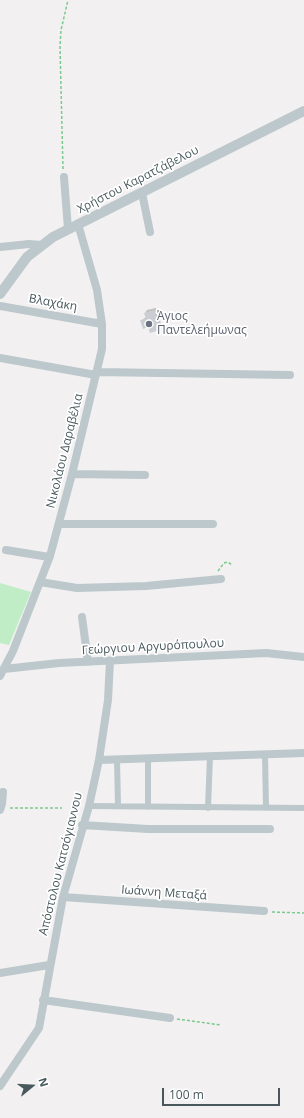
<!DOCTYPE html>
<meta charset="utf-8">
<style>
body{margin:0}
#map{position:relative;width:304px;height:1118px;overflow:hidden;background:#f2f0f0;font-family:"Open Sans",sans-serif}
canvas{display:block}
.north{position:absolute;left:12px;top:1066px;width:40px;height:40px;-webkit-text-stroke:3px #fff;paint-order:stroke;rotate:72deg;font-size:11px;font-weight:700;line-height:16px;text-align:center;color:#48585c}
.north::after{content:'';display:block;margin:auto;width:14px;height:18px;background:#48585c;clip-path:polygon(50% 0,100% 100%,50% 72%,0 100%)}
.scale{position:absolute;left:162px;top:1088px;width:118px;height:18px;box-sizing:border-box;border:2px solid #48585c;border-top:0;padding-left:5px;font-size:12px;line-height:14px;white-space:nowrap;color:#48585c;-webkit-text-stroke:3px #fff;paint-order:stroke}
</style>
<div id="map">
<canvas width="304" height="1118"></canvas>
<div class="north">N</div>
<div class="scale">100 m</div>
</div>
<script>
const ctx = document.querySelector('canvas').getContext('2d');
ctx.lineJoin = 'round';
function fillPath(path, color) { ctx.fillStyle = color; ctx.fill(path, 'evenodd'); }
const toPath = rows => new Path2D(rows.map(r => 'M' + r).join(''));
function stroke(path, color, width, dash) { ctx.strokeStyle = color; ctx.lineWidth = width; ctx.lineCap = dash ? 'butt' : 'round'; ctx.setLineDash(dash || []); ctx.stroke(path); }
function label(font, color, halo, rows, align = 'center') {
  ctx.font = font + ' "Open Sans",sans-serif'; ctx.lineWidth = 3.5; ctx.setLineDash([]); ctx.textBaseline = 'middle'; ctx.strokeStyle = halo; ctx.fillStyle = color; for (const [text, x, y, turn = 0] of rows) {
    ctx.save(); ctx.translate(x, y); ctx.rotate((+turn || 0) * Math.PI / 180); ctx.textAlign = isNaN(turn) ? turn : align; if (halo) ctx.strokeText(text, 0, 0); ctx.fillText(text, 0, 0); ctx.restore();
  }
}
const green = toPath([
 [0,583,31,592,9,645,0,643]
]);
const shadow = toPath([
 [156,308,162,327,159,329,149,326,141,321,146,317,145,313,147,310]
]);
const building = toPath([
 [154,310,160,330,150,333,148,327,143,329,140,320,146,319,144,313]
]);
const path = toPath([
 [63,169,60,46,61,30,68,0],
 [218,571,224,563,228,562,232,565],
 [10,808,62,808],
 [272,912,304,913],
 [177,1019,221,1025]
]);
const pedestrian = toPath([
 [265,755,266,808],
 [148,758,148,807],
 [117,759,118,806],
 [89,806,304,808],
 [208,808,210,756]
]);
const minor = toPath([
 [64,177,68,229],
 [142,193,150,232],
 [0,247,29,244,42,245],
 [0,306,102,324],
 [0,358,96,375],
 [97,372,290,375],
 [72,474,145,475],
 [59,524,213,524],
 [6,550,49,557],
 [40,582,77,588,146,586,221,579],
 [82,617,88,662],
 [4,669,59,663,266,653,304,657],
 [0,676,13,651,50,556,72,474,102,349,102,324,97,290,78,224],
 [99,760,304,753],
 [0,810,2,804,3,792],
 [82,825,148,829,270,829],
 [63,897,264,911],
 [0,973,49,965],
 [43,1000,170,1018],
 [0,1086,39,1028,63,897,89,806,99,760,108,700,110,661]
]);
const tertiary = toPath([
 [0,294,27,257,53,237,304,111]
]);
const markers = [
 [149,324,4,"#6b7280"]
];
const streetNames = [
 ["Χρήστου Καρατζάβελου",138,180,-27],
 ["Βλαχάκη",53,303,10],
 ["Νικολάου Δαραβέλια",65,451,-76],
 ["Γεώργιου Αργυρόπουλου",153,647,-3],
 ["Απόστολου Κατσόγιαννου",61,864,-76],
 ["Ιωάννη Μεταξά",164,893,4]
];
const worshipNames = [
 ["Άγιος",157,317],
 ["Παντελεήμωνας",157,331]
];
fillPath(green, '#c0edc6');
fillPath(shadow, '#0003');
fillPath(building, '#caced2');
stroke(path, '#7ac98e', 1.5, [3, 2]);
stroke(pedestrian, '#bcc8cc', 6);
stroke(minor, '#bcc8cc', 8);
stroke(tertiary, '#bcc8cc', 10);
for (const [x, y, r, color] of markers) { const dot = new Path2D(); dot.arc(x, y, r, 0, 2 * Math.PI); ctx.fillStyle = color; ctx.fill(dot); stroke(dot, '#fff', 1.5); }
label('12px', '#48585c', '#fff', streetNames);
label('12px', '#5b616d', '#fff', worshipNames, 'left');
</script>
